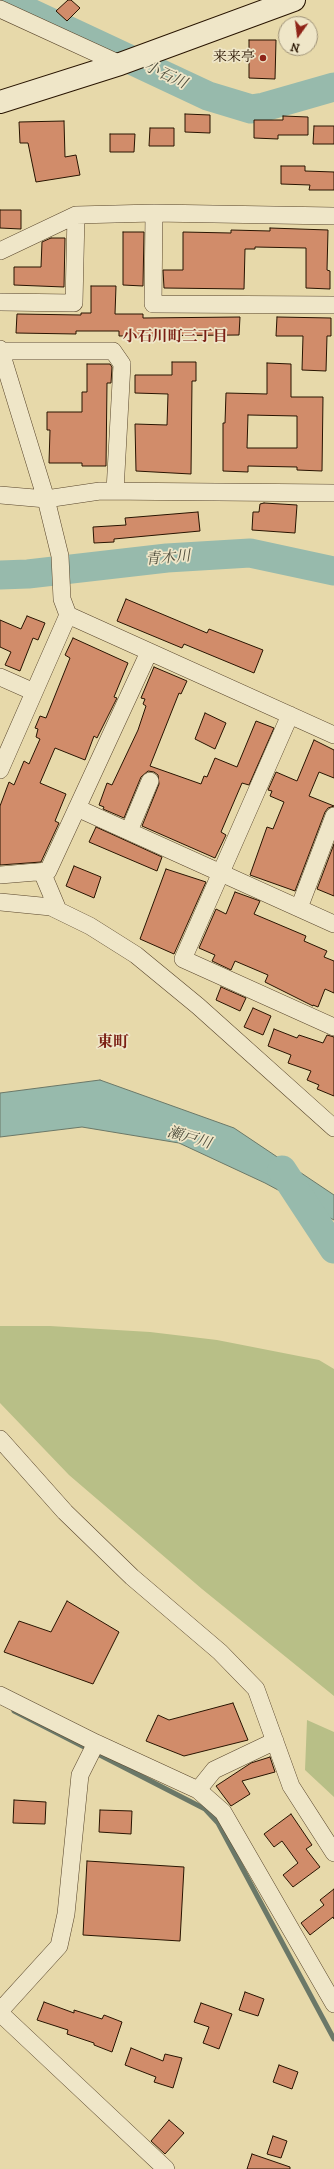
<!DOCTYPE html>
<meta charset="utf-8">
<style>
body{margin:0}
#map{position:relative;width:334px;height:2169px;overflow:hidden;background:#e7d9aa;font-family:"IM FELL DW Pica",serif}
canvas{display:block}
.north{position:absolute;left:278px;top:16px;width:40px;height:40px;box-sizing:border-box;background:#efe6c8;border:1px solid #9f9278;border-radius:50%;rotate:194deg;font-size:11px;font-weight:700;line-height:16px;text-align:center;color:#281401}
.north::after{content:'';display:block;margin:auto;width:14px;height:18px;background:#8f2418;clip-path:polygon(50% 0,100% 100%,50% 72%,0 100%)}
</style>
<div id="map">
<canvas width="334" height="2169"></canvas>
<div class="north">N</div>
</div>
<script>
const ctx = document.querySelector('canvas').getContext('2d');
ctx.lineJoin = 'round';
function fillPath(path, color) { ctx.fillStyle = color; ctx.fill(path, 'evenodd'); }
const toPath = rows => new Path2D(rows.map(r => 'M' + r).join(''));
function stroke(path, color, width, dash) { ctx.strokeStyle = color; ctx.lineWidth = width; ctx.lineCap = dash ? 'butt' : 'round'; ctx.setLineDash(dash || []); ctx.stroke(path); }
function label(font, color, halo, rows, align = 'center') {
  ctx.font = font + ' "IM FELL DW Pica","Noto Serif JP",serif'; ctx.lineWidth = 3.5; ctx.setLineDash([]); ctx.textBaseline = 'middle'; ctx.strokeStyle = halo; ctx.fillStyle = color; for (const [text, x, y, turn = 0] of rows) {
    ctx.save(); ctx.translate(x, y); ctx.rotate((+turn || 0) * Math.PI / 180); ctx.textAlign = isNaN(turn) ? turn : align; if (halo) ctx.strokeText(text, 0, 0); ctx.fillText(text, 0, 0); ctx.restore();
  }
}
const green = toPath([
 [0,1326,50,1326,150,1332,217,1340,319,1360,334,1369,334,1696,202,1589,69,1475,0,1403],
 [307,1720,334,1732,334,1797,305,1770]
]);
const water = toPath([
 [100,1080,234,1128,334,1195,334,1220,265,1183,179,1143,82,1127,0,1137,0,1093,100,1080]
]);
const stream = toPath([
 [14,1711,205,1809,218,1823,334,2039]
]);
const river = toPath([
 [3,0,208,96,251,109,264,107,334,87],
 [0,575,28,574,167,558,250,553,334,571],
 [282,1170,334,1249]
]);
const building = toPath([
 [68,0,71,0,80,8,67,21,56,11,68,0],
 [249,40,276,40,275,79,249,78,249,40],
 [185,114,210,115,210,133,185,132,185,114],
 [283,116,308,117,308,135,278,135,278,139,254,138,254,120,283,120,283,116],
 [64,121,65,157,76,155,80,175,36,182,28,143,20,143,19,122,64,121],
 [314,126,334,126,334,144,313,144,314,126],
 [150,128,174,128,174,146,149,146,150,128],
 [110,134,135,134,134,152,110,152,110,134],
 [281,166,305,166,305,171,334,172,334,190,309,190,310,185,281,184,281,166],
 [0,210,21,210,21,229,0,228,0,210],
 [270,228,328,230,327,270,330,271,330,289,306,288,306,248,255,247,255,249,245,249,244,289,164,288,163,270,183,270,183,232,231,233,231,230,270,231,270,228],
 [123,232,144,232,143,286,123,285,123,232],
 [51,238,65,238,64,287,14,285,14,267,41,267,42,242,51,238],
 [91,286,116,286,115,314,143,314,143,318,240,317,239,335,119,336,119,331,76,331,76,334,16,333,17,314,81,315,81,313,91,313,91,286],
 [277,317,331,318,331,336,327,336,326,371,302,370,303,336,276,336,277,317],
 [172,362,196,362,196,381,192,381,191,474,136,471,135,424,167,425,168,394,135,393,135,375,172,375,172,362],
 [267,363,291,364,291,397,323,397,322,471,297,470,297,467,248,466,248,472,223,471,223,423,225,423,226,393,267,394,267,363],
 [248,415,297,416,297,448,247,448,248,415],
 [87,364,110,364,112,367,111,383,107,383,106,466,82,466,82,463,49,463,50,430,47,430,47,412,82,412,82,392,87,392,87,364],
 [264,503,297,505,295,533,252,530,253,512,259,512,260,504,264,503],
 [198,512,200,531,114,539,114,542,94,543,93,527,126,525,125,518,198,512],
 [126,599,207,633,209,629,263,650,254,673,184,644,182,648,117,621,126,599],
 [27,616,45,623,38,640,33,638,20,671,5,665,11,652,0,647,0,620,21,629,27,616],
 [73,638,128,663,114,697,117,698,97,738,94,736,85,760,55,748,40,783,66,794,55,821,59,823,41,862,0,865,0,806,9,782,14,785,24,761,29,764,40,739,36,737,38,729,35,728,40,716,46,718,70,658,65,655,73,638],
 [154,667,187,681,181,694,179,693,150,766,201,784,204,776,207,777,215,758,237,767,256,721,274,728,249,785,242,783,221,832,226,835,215,858,142,826,159,784,158,775,154,772,148,771,141,777,124,818,103,809,104,807,99,805,107,783,112,785,138,730,146,706,143,704,145,699,141,698,154,667],
 [205,713,226,723,215,749,195,739,205,713],
 [314,740,334,750,334,778,319,772,309,796,334,806,328,808,325,812,295,891,250,875,267,827,273,829,284,802,270,796,272,791,268,790,276,772,297,781,314,740],
 [96,827,162,857,157,871,89,842,96,827],
 [334,844,334,896,317,889,334,844],
 [74,866,101,877,94,898,66,886,74,866],
 [166,869,206,882,174,954,140,939,166,869],
 [235,892,260,901,254,914,306,936,304,941,327,951,324,957,334,961,334,993,325,989,318,1007,313,1005,313,1006,265,982,268,975,235,961,231,970,212,961,215,955,199,948,216,909,226,914,235,892],
 [221,987,246,998,240,1011,216,1000,221,987],
 [253,1008,271,1016,263,1035,244,1027,253,1008],
 [274,1029,297,1038,299,1035,323,1043,327,1035,334,1037,334,1096,317,1089,319,1085,307,1080,311,1071,288,1063,291,1055,268,1046,274,1029],
 [67,1601,119,1632,93,1684,4,1652,19,1621,51,1632,67,1601],
 [233,1703,248,1740,184,1756,146,1741,158,1715,169,1720,233,1703],
 [270,1757,275,1772,242,1781,250,1794,231,1806,216,1786,251,1763,270,1757],
 [14,1800,46,1802,45,1824,13,1823,14,1800],
 [100,1810,132,1811,131,1834,99,1832,100,1810],
 [291,1814,312,1845,306,1849,320,1867,293,1887,283,1875,298,1863,282,1841,274,1847,264,1834,291,1814],
 [87,1861,184,1867,180,1941,83,1935,87,1861],
 [334,1889,334,1919,333,1917,310,1935,301,1923,324,1905,320,1900,334,1889],
 [245,1992,264,1999,258,2016,239,2010,245,1992],
 [44,2002,74,2013,74,2010,102,2019,104,2015,122,2022,112,2052,94,2045,94,2043,67,2034,68,2030,37,2020,44,2002],
 [201,2003,232,2014,219,2049,203,2043,209,2027,194,2022,201,2003],
 [131,2048,163,2061,165,2054,182,2058,173,2088,154,2082,156,2077,125,2065,131,2048],
 [279,2065,298,2072,292,2089,273,2082,279,2065],
 [169,2120,184,2133,165,2154,151,2141,169,2120],
 [273,2136,287,2141,281,2158,267,2154,273,2136],
 [252,2154,290,2167,290,2169,247,2169,252,2154]
]);
const street = toPath([
 [0,9,120,64],
 [154,213,153,304,334,305],
 [0,251,76,215,154,213,334,216],
 [0,302,74,303,76,215],
 [0,349,46,499,60,556,62,599,68,615,0,770],
 [0,351,113,351,122,364,115,491],
 [0,495,46,499,100,491,334,493],
 [68,615,334,735],
 [0,677,34,692],
 [290,715,183,959,334,1027],
 [77,808,334,924],
 [129,831,150,781],
 [42,872,58,910],
 [0,875,48,871,149,652],
 [0,902,51,907,90,926,136,955,198,1006,334,1128],
 [299,908,334,816],
 [0,1439,65,1512,132,1577,220,1652,256,1689,291,1786,334,1853],
 [0,1695,96,1743,198,1790,223,1812,334,2004],
 [198,1790,214,1770,275,1741],
 [0,2011,59,1946,66,1914,80,1775,96,1743],
 [0,2013,166,2169]
]);
const secondary = toPath([
 [0,102,120,64,294,0]
]);
const markers = [
 [263,58,4,"#8f2418"]
];
const poiNames = [
 ["来来亭",255,58]
];
const waterNames = [
 ["小石川",165,76,25],
 ["青木川",168,559,-5],
 ["瀬戸川",189,1139,16]
];
const neighbourhoodNames = [
 ["小石川町三丁目",175,338]
];
const quarterNames = [
 ["東町",113,1044]
];
fillPath(green, '#b8bf87');
fillPath(water, '#97baac');
stroke(water, '#6b7868', 1);
stroke(stream, '#6b7868', 5);
stroke(river, '#97baac', 29);
fillPath(building, '#d18c6a');
stroke(building, '#281401', 1);
stroke(street, '#58452b', 18);
stroke(secondary, '#281401', 24);
stroke(street, '#efe6c8', 17);
stroke(secondary, '#efe6c8', 22);
for (const [x, y, r, color] of markers) { const dot = new Path2D(); dot.arc(x, y, r, 0, 2 * Math.PI); ctx.fillStyle = color; ctx.fill(dot); stroke(dot, '#efe6c8', 1.5); }
label('14px', '#281401', '#efe6c8', poiNames, 'right');
label('italic 15px', '#4f4e3d', '#efe6c8', waterNames);
label('bold 15px', '#7a1f14', '#efe6c8', neighbourhoodNames);
label('bold 16px', '#7a1f14', '#efe6c8', quarterNames);
</script>
